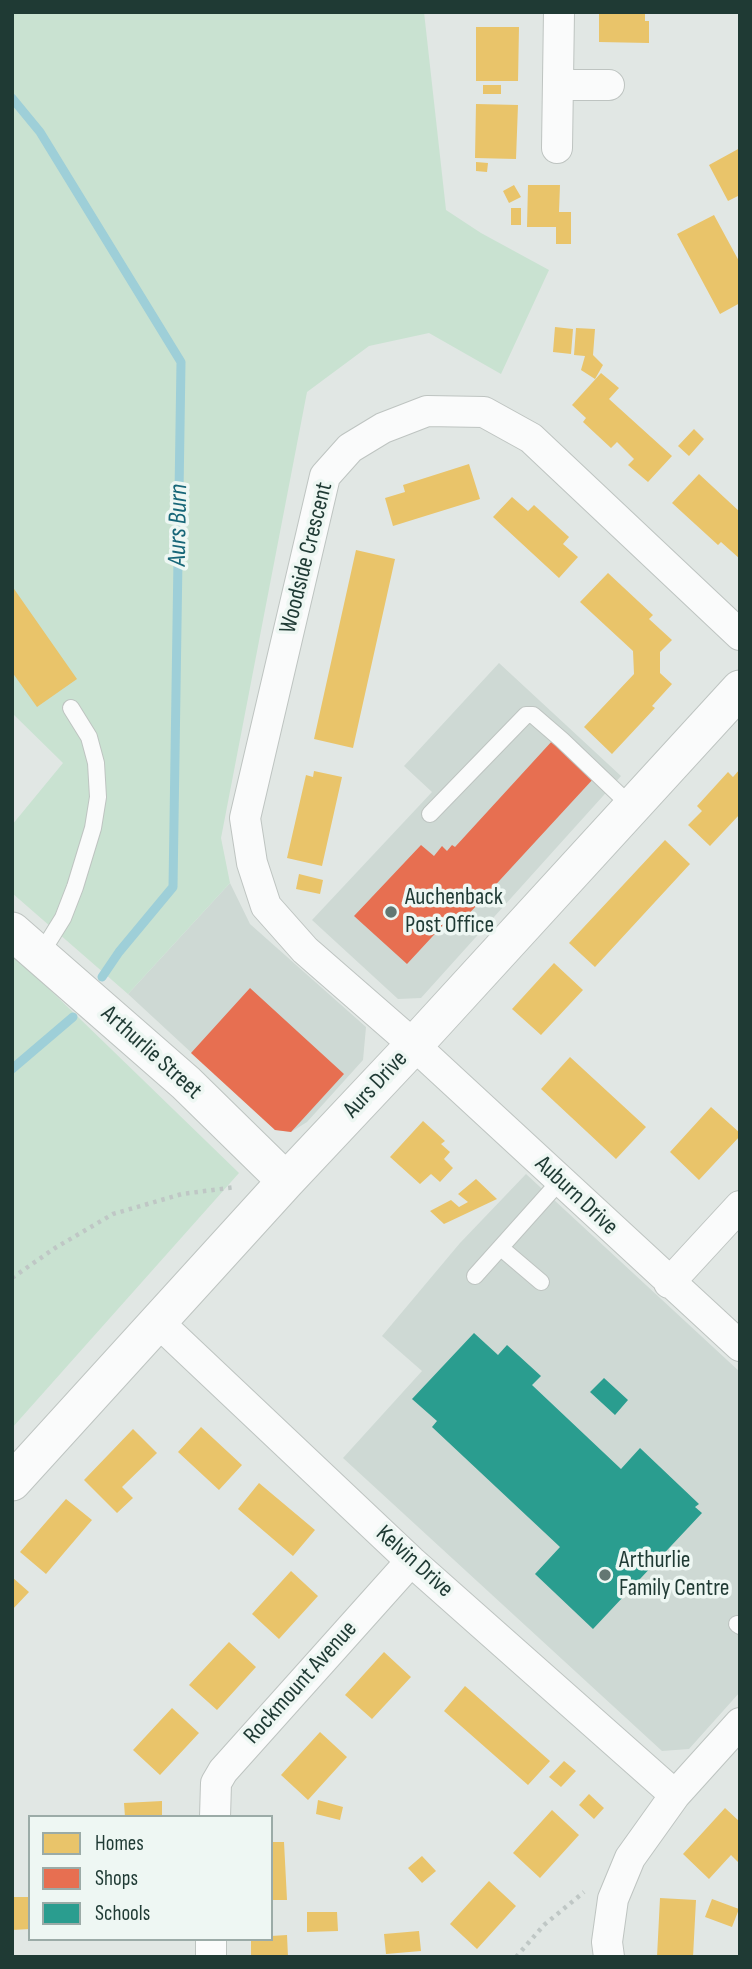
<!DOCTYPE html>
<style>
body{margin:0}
#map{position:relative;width:752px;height:1969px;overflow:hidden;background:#e1e7e4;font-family:"Sofia Sans Condensed",sans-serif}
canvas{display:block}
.frame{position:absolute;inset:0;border:14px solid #1f3a34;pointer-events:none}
.legend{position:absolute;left:28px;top:1815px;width:245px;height:126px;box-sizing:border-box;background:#eef7f3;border:2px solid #9baba7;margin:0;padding:9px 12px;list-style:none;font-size:21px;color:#1f3a34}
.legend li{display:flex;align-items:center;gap:14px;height:35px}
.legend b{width:35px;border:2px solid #9baba7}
</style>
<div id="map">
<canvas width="752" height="1969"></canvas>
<div class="frame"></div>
<ul class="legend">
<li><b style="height:19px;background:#e9c46a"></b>Homes</li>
<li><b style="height:19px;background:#e76f51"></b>Shops</li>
<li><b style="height:19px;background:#2a9d8f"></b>Schools</li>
</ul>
</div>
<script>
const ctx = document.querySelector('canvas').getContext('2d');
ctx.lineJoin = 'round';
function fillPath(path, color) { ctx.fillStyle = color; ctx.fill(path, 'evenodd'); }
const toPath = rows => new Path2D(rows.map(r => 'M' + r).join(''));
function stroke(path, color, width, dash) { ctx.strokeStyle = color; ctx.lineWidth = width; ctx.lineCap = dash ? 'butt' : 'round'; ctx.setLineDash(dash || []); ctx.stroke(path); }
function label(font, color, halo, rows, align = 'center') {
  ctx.font = font + ' "Sofia Sans Condensed",sans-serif'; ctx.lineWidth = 7; ctx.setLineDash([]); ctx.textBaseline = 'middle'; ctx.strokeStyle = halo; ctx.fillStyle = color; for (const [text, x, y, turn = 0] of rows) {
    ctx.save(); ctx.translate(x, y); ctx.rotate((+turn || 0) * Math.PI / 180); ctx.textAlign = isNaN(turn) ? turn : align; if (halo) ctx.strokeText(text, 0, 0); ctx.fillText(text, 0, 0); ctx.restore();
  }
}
const built = toPath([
 [499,663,621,776,421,998,398,999,312,920,432,792,404,766],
 [230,883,250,924,366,1027,363,1060,307,1122,291,1132,275,1130,128,994],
 [526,1174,740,1372,740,1692,689,1749,662,1751,343,1458,422,1371,382,1336,460,1243]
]);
const green = toPath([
 [12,12,424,12,446,210,481,233,549,270,501,374,429,333,369,346,307,392,221,838,230,883,128,994,12,893,12,825,63,763,12,713],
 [12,953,239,1173,12,1428]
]);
const homes = toPath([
 [599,12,645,12,645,21,649,21,649,43,599,42],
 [476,27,519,27,518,81,476,81],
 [483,85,501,85,501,94,483,94],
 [476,104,518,105,516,159,475,158],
 [740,148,740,195,728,201,709,165],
 [476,162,488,163,487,172,476,171],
 [514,185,521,197,509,203,503,191],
 [528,185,560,185,559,212,571,212,571,244,556,244,556,227,527,227],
 [511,208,521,208,521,225,511,225],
 [714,215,740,263,740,303,720,314,677,234],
 [555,327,573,329,571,354,553,352],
 [576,328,595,329,593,355,603,365,595,379,581,370,585,356,574,355],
 [601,373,619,388,609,399,672,456,648,482,628,465,634,459,617,442,611,448,583,422,586,418,572,405],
 [694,429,704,439,689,456,678,446],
 [469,464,480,499,393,526,385,498,405,492,403,485],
 [699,474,740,512,740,559,721,542,718,545,672,503],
 [512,497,528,511,534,505,569,537,563,544,578,557,559,578,493,517],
 [356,550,395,559,353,748,314,739],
 [608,573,653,615,649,619,672,640,660,652,660,673,672,684,652,706,655,708,612,754,584,727,634,674,633,651,580,602],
 [12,586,77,679,37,707,12,672],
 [740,769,740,814,710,846,688,825,702,811,697,806,728,772,733,777],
 [314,771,342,777,322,866,287,858,306,775,313,777],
 [665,840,690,864,595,967,569,943],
 [299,874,323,880,320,894,296,889],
 [554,963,583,990,541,1035,512,1009],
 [570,1057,646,1127,616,1159,541,1089],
 [711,1107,740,1133,740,1136,699,1180,670,1152],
 [423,1121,445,1141,441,1144,450,1152,444,1159,453,1168,440,1182,431,1174,420,1184,390,1157],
 [476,1179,497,1199,444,1224,430,1211,451,1200,459,1207,468,1202,458,1194],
 [201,1427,242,1465,219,1490,178,1452],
 [133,1429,157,1453,122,1487,133,1498,117,1513,84,1480],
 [259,1483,315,1530,293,1556,238,1509],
 [66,1499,92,1520,46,1574,20,1552],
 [291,1571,318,1596,279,1639,252,1614],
 [12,1577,29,1592,12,1610],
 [229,1642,256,1667,217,1710,189,1685],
 [384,1652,411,1677,372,1719,345,1695],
 [465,1686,550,1761,528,1785,444,1711],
 [172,1708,199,1733,160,1775,133,1750],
 [320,1732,347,1757,308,1800,281,1775],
 [564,1761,576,1771,561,1787,549,1777],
 [589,1794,604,1808,594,1819,579,1805],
 [318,1800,343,1807,340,1820,316,1814],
 [162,1801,162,1817,125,1817,124,1803],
 [725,1808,740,1822,740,1864,731,1855,709,1879,683,1854],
 [552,1810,579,1835,540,1878,513,1853],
 [271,1842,284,1842,287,1900,271,1900],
 [422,1856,436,1871,422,1883,408,1868],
 [489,1881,516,1906,477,1949,450,1924],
 [12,1897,30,1897,30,1929,12,1930],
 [660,1898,696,1900,693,1957,657,1957],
 [712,1899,739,1909,732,1927,705,1917],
 [307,1912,337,1912,338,1931,307,1932],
 [419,1931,421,1951,386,1954,384,1934],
 [287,1935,288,1957,251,1957,251,1939,271,1939,271,1936]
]);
const shops = toPath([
 [553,740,594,778,453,931,444,924,407,964,354,916,421,845,434,856,442,846,447,851,452,845,455,847],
 [250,988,344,1074,291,1132,275,1130,191,1053]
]);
const schools = toPath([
 [474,1333,498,1355,507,1345,541,1376,532,1385,621,1469,640,1448,699,1504,695,1507,702,1513,593,1629,535,1574,560,1547,432,1427,437,1421,412,1399],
 [604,1378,628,1400,615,1415,590,1392]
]);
const stream = toPath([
 [12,98,40,132,181,362,173,887,119,952,102,977],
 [12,1069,73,1017]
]);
const path = toPath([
 [12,1278,55,1248,113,1214,182,1194,236,1187],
 [516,1957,544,1925,584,1892]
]);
const service = toPath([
 [430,814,526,715,533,715,562,740,631,806],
 [40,955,63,918,75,887,93,828,98,797,96,763,89,737,71,708],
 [501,1248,541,1282],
 [475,1276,560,1181],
 [737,1624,740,1626]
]);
const minor = toPath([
 [558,85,609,85],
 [557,148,559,12],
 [740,635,531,438,484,412,427,411,383,428,350,448,325,476,245,818,252,863,266,906,305,950,414,1045,740,1346],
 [669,1283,740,1206],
 [158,1322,411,1561,675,1795],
 [215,1817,216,1783,223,1771,411,1561],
 [211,1957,211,1939],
 [609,1957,607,1942,613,1899,630,1858,675,1795,740,1723]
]);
const tertiary = toPath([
 [12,931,186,1083,286,1181],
 [12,1482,286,1181,414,1045,740,689]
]);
const markers = [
 [391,912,7,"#637772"],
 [605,1575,7,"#637772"]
];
const streetNames = [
 ["Woodside Crescent",307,558,-76],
 ["Arthurlie Street",151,1053,42],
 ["Aurs Drive",376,1085,-47],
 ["Auburn Drive",576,1196,43],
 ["Kelvin Drive",414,1562,42],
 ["Rockmount Avenue",301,1683,-48]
];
const poiNames = [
 ["Auchenback",405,898],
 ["Post Office",405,926],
 ["Arthurlie",619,1561],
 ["Family Centre",619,1589]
];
const waterNames = [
 ["Aurs Burn",179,525,-89]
];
fillPath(built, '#ced9d4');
fillPath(green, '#c9e2d1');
fillPath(homes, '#e9c46a');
fillPath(shops, '#e76f51');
fillPath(schools, '#2a9d8f');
stroke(stream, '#9ecfd8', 9);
stroke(service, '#bec4c1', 18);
stroke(minor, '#bec4c1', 32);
stroke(tertiary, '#bec4c1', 39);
stroke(path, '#bfc7c5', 4.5, [3.5, 5]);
stroke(service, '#fafbfb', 16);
stroke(minor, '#fafbfb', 30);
stroke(tertiary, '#fafbfb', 37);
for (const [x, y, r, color] of markers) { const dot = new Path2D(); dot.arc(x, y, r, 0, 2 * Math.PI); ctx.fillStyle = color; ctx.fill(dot); stroke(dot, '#eef7f3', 2.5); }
label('24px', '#1f3a34', '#eef7f3', streetNames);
label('24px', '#1f3a34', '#eef7f3', poiNames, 'left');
label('italic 26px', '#176678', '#eef7f3', waterNames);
</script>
